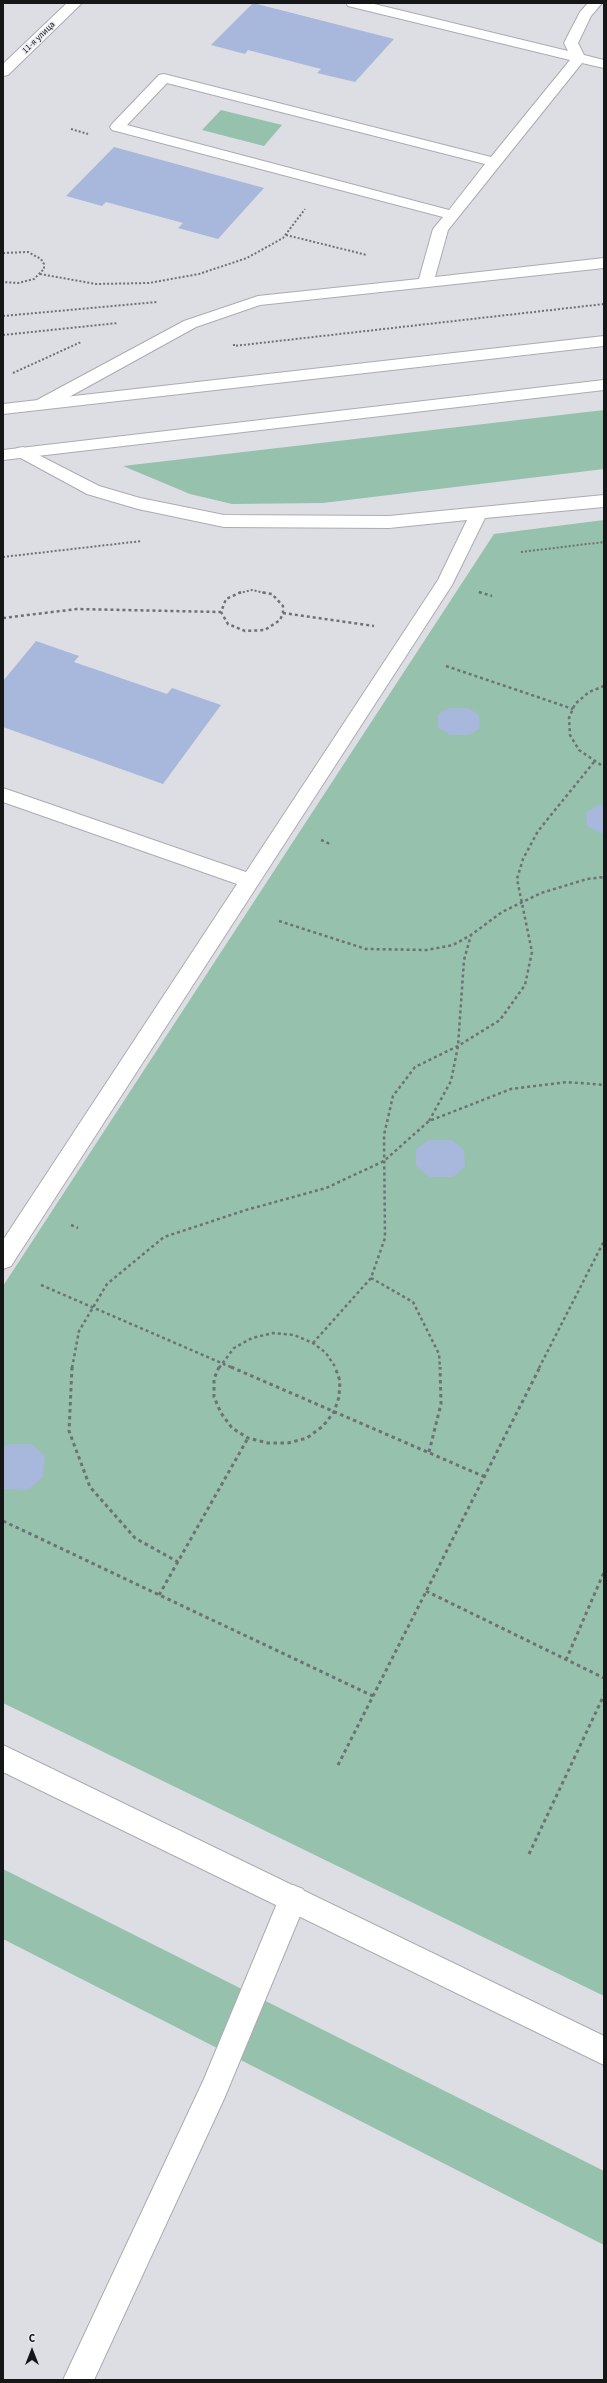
<!DOCTYPE html>
<meta charset="utf-8">
<style>
body{margin:0}
#map{position:relative;width:607px;height:2383px;overflow:hidden;background:#dcdee3;font-family:"Source Sans 3",sans-serif}
canvas{display:block}
.frame{position:absolute;inset:0;border:4px solid #151617;pointer-events:none}
.north{position:absolute;left:12px;top:2331px;width:40px;height:40px;-webkit-text-stroke:3px #e9ebf0;paint-order:stroke;rotate:0deg;font-size:11px;font-weight:700;line-height:16px;text-align:center;color:#151617}
.north::after{content:'';display:block;margin:auto;width:14px;height:18px;background:#151617;clip-path:polygon(50% 0,100% 100%,50% 72%,0 100%)}
</style>
<div id="map">
<canvas width="607" height="2383"></canvas>
<div class="frame"></div>
<div class="north">С</div>
</div>
<script>
const ctx = document.querySelector('canvas').getContext('2d');
ctx.lineJoin = 'round';
function fillPath(path, color) { ctx.fillStyle = color; ctx.fill(path, 'evenodd'); }
const toPath = rows => new Path2D(rows.map(r => 'M' + r).join(''));
function stroke(path, color, width, dash) { ctx.strokeStyle = color; ctx.lineWidth = width; ctx.lineCap = dash ? 'butt' : 'round'; ctx.setLineDash(dash || []); ctx.stroke(path); }
function label(font, color, halo, rows, align = 'center') {
  ctx.font = font + ' "Source Sans 3",sans-serif'; ctx.lineWidth = 3; ctx.setLineDash([]); ctx.textBaseline = 'middle'; ctx.strokeStyle = halo; ctx.fillStyle = color; for (const [text, x, y, turn = 0] of rows) {
    ctx.save(); ctx.translate(x, y); ctx.rotate((+turn || 0) * Math.PI / 180); ctx.textAlign = isNaN(turn) ? turn : align; if (halo) ctx.strokeText(text, 0, 0); ctx.fillText(text, 0, 0); ctx.restore();
  }
}
const green = toPath([
 [221,110,282,125,264,146,202,130],
 [604,410,604,469,323,503,232,504,190,494,123,466],
 [604,520,604,1996,3,1703,3,1286,494,534],
 [3,1869,604,2171,604,2245,3,1939]
]);
const building = toPath([
 [253,3,394,39,355,82,317,73,321,69,248,50,245,54,211,45],
 [114,147,264,188,218,239,178,228,183,223,106,202,102,206,66,196],
 [36,641,79,656,74,662,167,694,172,688,221,705,163,784,3,727,3,681],
 [449,708,469,708,479,715,480,728,470,735,450,735,438,728,438,714],
 [598,805,604,805,604,835,587,826,586,812],
 [429,1140,452,1140,464,1150,465,1167,453,1177,430,1177,416,1166,416,1149],
 [8,1444,32,1444,45,1456,43,1477,28,1490,3,1489,3,1447]
]);
const pathFar2 = toPath([
 [71,129,88,134],
 [286,235,367,255],
 [3,253,28,252,41,259,44,264,44,269,34,279,18,283,3,282],
 [40,274,96,284,149,283,199,274,247,258,283,238,305,209],
 [3,316,157,302],
 [3,335,118,323],
 [234,344,234,346,604,304],
 [13,373,81,342],
 [521,552,604,542],
 [3,557,142,541],
 [479,592,481,593],
 [239,593,252,590,265,593]
]);
const pathFar1 = toPath([
 [241,592,226,599,221,612,228,624,245,631,265,630,280,620,283,613,283,606,272,594,260,592],
 [479,592,492,596],
 [283,613,374,626],
 [3,618,77,609,221,612],
 [446,666,573,709],
 [604,686,589,692,575,704,569,718,570,735,579,750,604,767],
 [321,840,330,844],
 [279,921,366,949,427,950,453,945,471,935,502,912,541,893,587,879,604,877],
 [429,1121,451,1081,458,1046,464,960,471,935],
 [71,1225,78,1228],
 [371,1278,413,1302,439,1354,440,1368],
 [41,1285,233,1368],
 [313,1343,371,1278,385,1238,384,1135,393,1096,415,1067,458,1046,500,1020,525,985,532,952,517,879,523,859,538,831,594,762],
 [72,1368,79,1331,107,1284,164,1237,246,1210,326,1188,384,1161,429,1121,511,1089,567,1082,604,1085],
 [219,1368,234,1348,252,1338,273,1333,294,1335,313,1343,326,1353,336,1368],
 [539,1368,604,1241]
]);
const path = toPath([
 [72,1367,69,1431,90,1487,135,1538,178,1562],
 [219,1367,214,1379,214,1397,221,1413,232,1428,248,1438,268,1443,288,1443,307,1438,323,1426,334,1412,339,1397,340,1381,335,1367],
 [231,1367,485,1477],
 [429,1452,441,1404,440,1367],
 [3,1521,373,1696],
 [426,1591,604,1678],
 [159,1595,248,1438],
 [566,1660,604,1572],
 [338,1765,540,1367],
 [529,1854,604,1695]
]);
const lane = toPath([
 [346,3,370,3,568,51,564,43,580,12,588,3,602,3,591,16,578,43,584,55,604,60,604,68,582,63,448,230,435,277,604,258,604,268,260,305,196,327,49,408,37,408,35,404,37,400,184,321,258,296,419,279,433,229,443,217,112,130,110,127,112,124,159,75,164,74,491,157,570,60,348,6,346,3],
 [167,83,485,164,449,210,127,125,167,83],
 [23,447,99,486,140,498,224,515,389,516,604,495,604,507,485,518,452,585,11,1266,3,1269,3,1240,237,884,3,802,3,788,246,872,438,580,467,520,389,528,224,527,138,509,87,494,17,456,15,452,17,448,23,447],
 [293,1885,303,1889,307,1899,224,2099,94,2380,63,2380,204,2079,283,1889,293,1885]
]);
const street = toPath([
 [67,3,82,3,8,75,3,76,3,64,67,3],
 [3,1745,604,2036,604,2065,3,1772,3,1745]
]);
const secondary = toPath([
 [604,336,604,346,3,414,3,404,604,336],
 [604,380,604,390,3,460,3,450,604,380]
]);
const farStreetnames = [
 ["11-я улица",39,38,-44]
];
fillPath(green, '#96c1ac');
fillPath(building, '#a8b7dc');
stroke(lane, '#abacb1', 2);
stroke(street, '#abacb1', 2);
stroke(secondary, '#abacb1', 2);
stroke(pathFar2, '#6f7174', 2, [2, 2]);
stroke(pathFar1, '#6f7174', 2.5, [3, 3]);
stroke(path, '#6f7174', 3, [3.5, 3.5]);
fillPath(lane, '#fff');
fillPath(street, '#fff');
fillPath(secondary, '#fff');
label('9px', '#151617', '#e9ebf0', farStreetnames);
</script>
